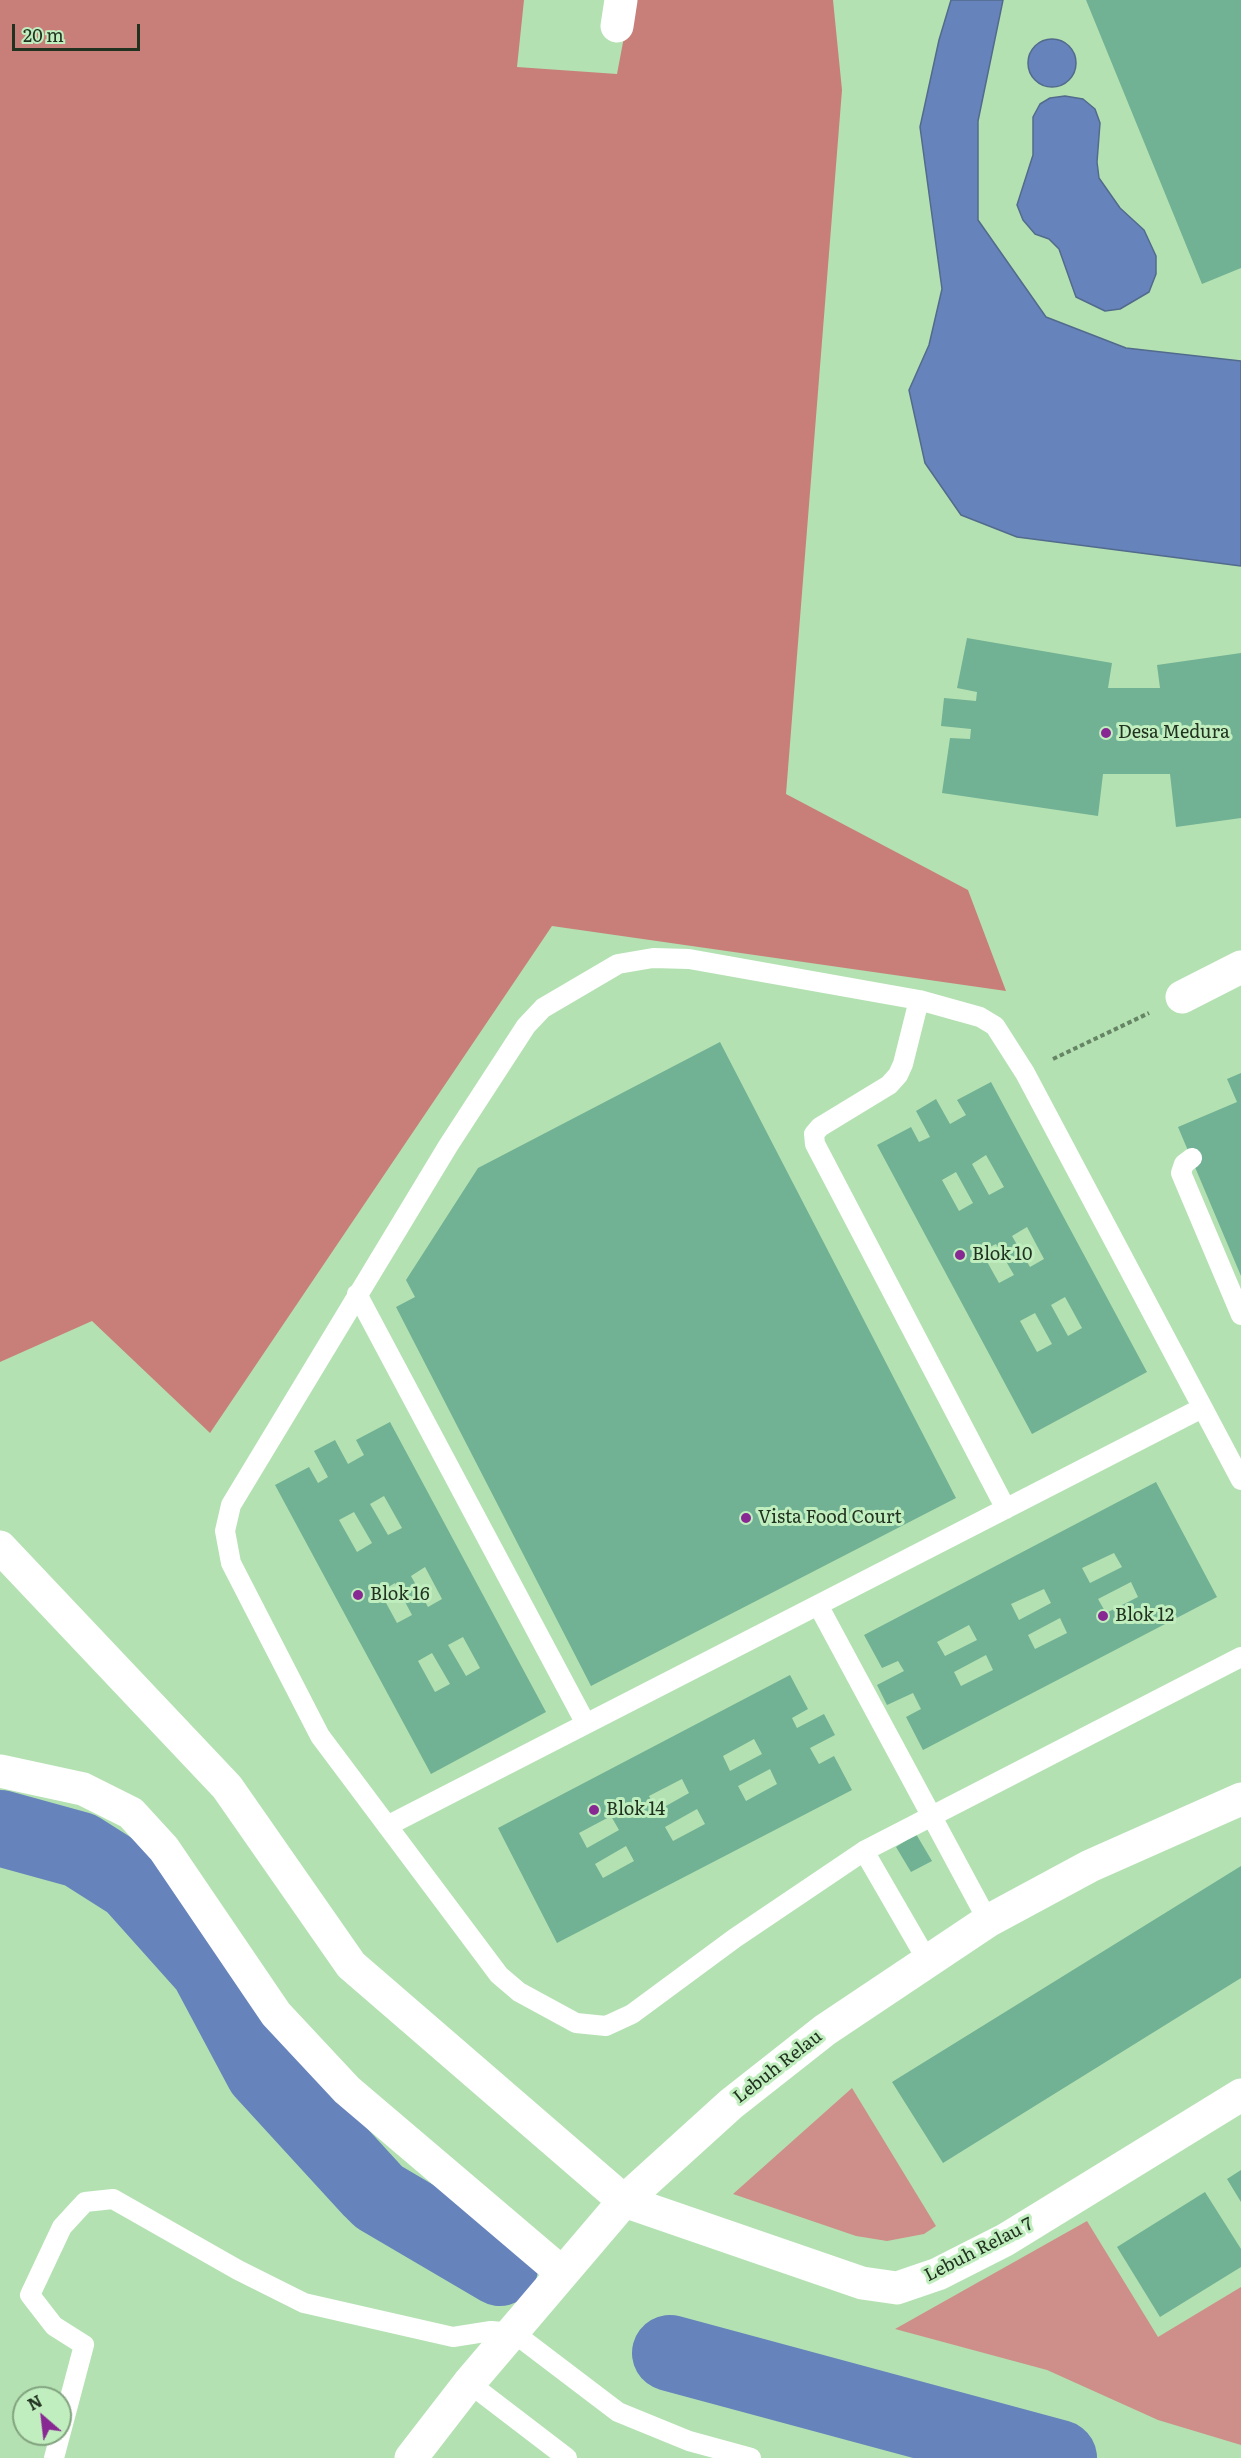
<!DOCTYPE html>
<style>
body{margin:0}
#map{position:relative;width:1241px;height:2458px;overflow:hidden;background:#b4e1b2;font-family:Literata,serif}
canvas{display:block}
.north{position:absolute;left:12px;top:2386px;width:60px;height:60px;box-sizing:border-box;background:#c1eebe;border:2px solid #81a37f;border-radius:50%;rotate:332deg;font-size:16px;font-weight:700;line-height:24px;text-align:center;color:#213320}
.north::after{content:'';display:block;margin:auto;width:21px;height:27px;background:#882993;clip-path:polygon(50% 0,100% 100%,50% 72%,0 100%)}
.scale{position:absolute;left:12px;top:24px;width:128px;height:27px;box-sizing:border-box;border:3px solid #213320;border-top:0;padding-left:8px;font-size:18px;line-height:21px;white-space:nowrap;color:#213320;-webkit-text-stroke:4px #c1eebe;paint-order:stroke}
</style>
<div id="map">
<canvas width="1241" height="2458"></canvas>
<div class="north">N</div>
<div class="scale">20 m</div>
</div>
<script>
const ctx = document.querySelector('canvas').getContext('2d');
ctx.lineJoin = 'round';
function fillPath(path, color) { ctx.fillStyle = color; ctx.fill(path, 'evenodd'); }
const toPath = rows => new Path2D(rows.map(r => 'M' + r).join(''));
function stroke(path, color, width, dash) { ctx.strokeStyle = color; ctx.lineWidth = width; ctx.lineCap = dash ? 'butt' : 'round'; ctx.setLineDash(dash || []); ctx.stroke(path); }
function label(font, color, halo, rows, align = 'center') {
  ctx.font = font + ' Literata,serif'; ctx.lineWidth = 6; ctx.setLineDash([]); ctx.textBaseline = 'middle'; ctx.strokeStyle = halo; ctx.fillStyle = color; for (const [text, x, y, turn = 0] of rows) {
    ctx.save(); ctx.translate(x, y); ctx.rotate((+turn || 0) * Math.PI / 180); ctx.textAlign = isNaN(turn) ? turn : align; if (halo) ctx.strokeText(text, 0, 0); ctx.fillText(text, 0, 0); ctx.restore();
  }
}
const green = toPath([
 [852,2088,936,2226,924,2234,887,2241,856,2236,733,2194],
 [1087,2221,1158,2337,1241,2287,1241,2445,1158,2420,1047,2370,895,2329]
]);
const forest = toPath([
 [0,0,524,0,517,67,617,74,631,0,833,0,842,90,786,794,968,890,1006,991,552,926,210,1433,92,1321,0,1362]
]);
const water = toPath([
 [951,0,1003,0,978,121,978,220,1046,317,1126,348,1241,361,1241,566,1017,537,961,515,925,463,909,390,929,345,942,289,920,127,939,40,951,0],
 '1028 63a24 24 0 1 1 48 0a24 24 0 1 1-48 0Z',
 [1065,96,1083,99,1095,109,1100,123,1097,162,1099,178,1120,208,1144,230,1156,256,1156,274,1149,292,1120,309,1105,311,1076,297,1059,249,1049,239,1035,234,1023,220,1017,205,1033,155,1033,117,1040,104,1050,98,1065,96]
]);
const river = toPath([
 [0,1828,80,1850,132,1883,208,1968,263,2071,372,2190,379,2197,500,2268],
 [670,2353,1059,2458]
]);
const building = toPath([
 [1086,0,1241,0,1241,268,1202,284],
 [967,638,1112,663,1108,688,1160,688,1157,665,1241,653,1241,818,1176,827,1170,774,1103,774,1098,816,942,793,950,738,970,739,971,729,941,726,944,698,976,701,977,692,957,688],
 [720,1042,956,1498,591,1686,396,1307,415,1297,406,1280,478,1168],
 [1241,1073,1241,1276,1178,1127,1237,1102,1227,1079],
 [991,1082,1147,1372,1032,1434,877,1145,911,1127,919,1142,930,1137,916,1111,936,1099,950,1124,966,1115,957,1100],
 [986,1155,1004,1187,989,1195,972,1164],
 [956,1172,973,1203,959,1211,942,1180],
 [1027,1227,1044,1259,1030,1267,1012,1236],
 [996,1244,1014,1275,999,1283,981,1251],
 [1065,1297,1082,1328,1068,1336,1051,1305],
 [1035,1313,1052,1344,1037,1352,1020,1321],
 [390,1422,546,1712,431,1774,275,1485,309,1467,318,1483,328,1477,314,1451,335,1440,348,1464,364,1455,356,1440],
 [384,1496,402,1528,388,1535,370,1504],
 [354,1512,372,1543,357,1552,339,1520],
 [425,1567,442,1599,428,1607,411,1576],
 [395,1583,412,1615,397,1623,380,1592],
 [463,1637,480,1668,466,1676,448,1645],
 [432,1653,450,1684,435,1692,418,1661],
 [1156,1482,1217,1597,923,1750,906,1717,921,1709,913,1693,887,1705,877,1685,904,1671,898,1661,882,1668,864,1635],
 [1114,1553,1122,1567,1090,1583,1082,1568],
 [1131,1582,1138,1597,1106,1613,1098,1599],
 [1044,1589,1051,1603,1019,1620,1011,1604],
 [1060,1618,1067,1633,1035,1649,1028,1635],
 [969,1625,977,1640,945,1656,937,1642],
 [986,1655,993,1670,961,1686,954,1672],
 [790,1675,808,1709,792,1718,797,1728,824,1714,835,1735,810,1748,819,1764,834,1756,852,1790,557,1943,498,1828],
 [754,1739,762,1754,730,1771,723,1756],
 [770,1769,777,1784,746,1801,738,1786],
 [682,1779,689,1793,657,1811,649,1796],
 [697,1809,705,1824,673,1841,665,1827],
 [611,1816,619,1830,587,1848,579,1833],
 [626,1846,634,1861,603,1878,595,1864],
 [916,1834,932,1861,911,1872,896,1847],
 [1241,1866,1241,1978,943,2163,892,2082],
 [1241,2170,1241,2202,1227,2179],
 [1205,2192,1241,2249,1241,2267,1160,2317,1117,2247]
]);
const path = toPath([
 [1053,1059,1149,1013]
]);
const service = toPath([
 [919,1000,903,1064,898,1075,889,1085,820,1127,814,1134,815,1144,1006,1509],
 [1192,1158,1184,1164,1181,1173,1241,1315],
 [357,1294,586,1724],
 [1241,1480,1025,1073,995,1026,980,1017,919,1000,689,959,653,958,618,964,543,1008,526,1026,448,1146,231,1505,225,1531,231,1563,320,1736,499,1975,519,1992,576,2023,606,2026,632,2014,735,1938,864,1851,1241,1657],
 [818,1605,988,1921],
 [387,1826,1202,1408],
 [864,1851,927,1960],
 [469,2383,567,2458],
 [54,2458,84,2345,54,2326,30,2295,62,2227,85,2202,113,2199,238,2270,304,2303,453,2337,491,2331,514,2333,618,2412,689,2441,751,2458]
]);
const minor = toPath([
 [617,26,621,0],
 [1182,997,1241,967],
 [0,1547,227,1787,351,1965,624,2201,862,2283,897,2288,938,2274,1005,2240,1241,2095],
 [0,1771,83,1789,131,1813,164,1849,276,2014,347,2090,561,2272],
 [411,2458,469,2383,624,2201,731,2104,825,2030,988,1921,1090,1866,1241,1799]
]);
const markers = [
 [1106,733,6,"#882993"],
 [960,1255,6,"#882993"],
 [746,1518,6,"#882993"],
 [358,1595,6,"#882993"],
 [1103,1616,6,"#882993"],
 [594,1810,6,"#882993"]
];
const poiNames = [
 ["Desa Medura",1118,733],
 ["Blok 10",972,1255],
 ["Vista Food Court",758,1518],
 ["Blok 16",370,1595],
 ["Blok 12",1115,1616],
 ["Blok 14",606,1810]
];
const streetNames = [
 ["Lebuh Relau",778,2067,-38],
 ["Lebuh Relau 7",979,2250,-27]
];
fillPath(green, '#ce8f8b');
fillPath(forest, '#c87f7a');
fillPath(water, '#6783bb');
stroke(water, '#526b8c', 1.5);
stroke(river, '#6783bb', 76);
fillPath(building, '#71b194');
stroke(path, '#668565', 4, [4.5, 3]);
stroke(service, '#fff', 20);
stroke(minor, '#fff', 33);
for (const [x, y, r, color] of markers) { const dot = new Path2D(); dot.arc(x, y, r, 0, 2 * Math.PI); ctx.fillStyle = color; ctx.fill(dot); stroke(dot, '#c1eebe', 2); }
label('18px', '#213320', '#c1eebe', poiNames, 'left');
label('18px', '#213320', '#c1eebe', streetNames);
</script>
